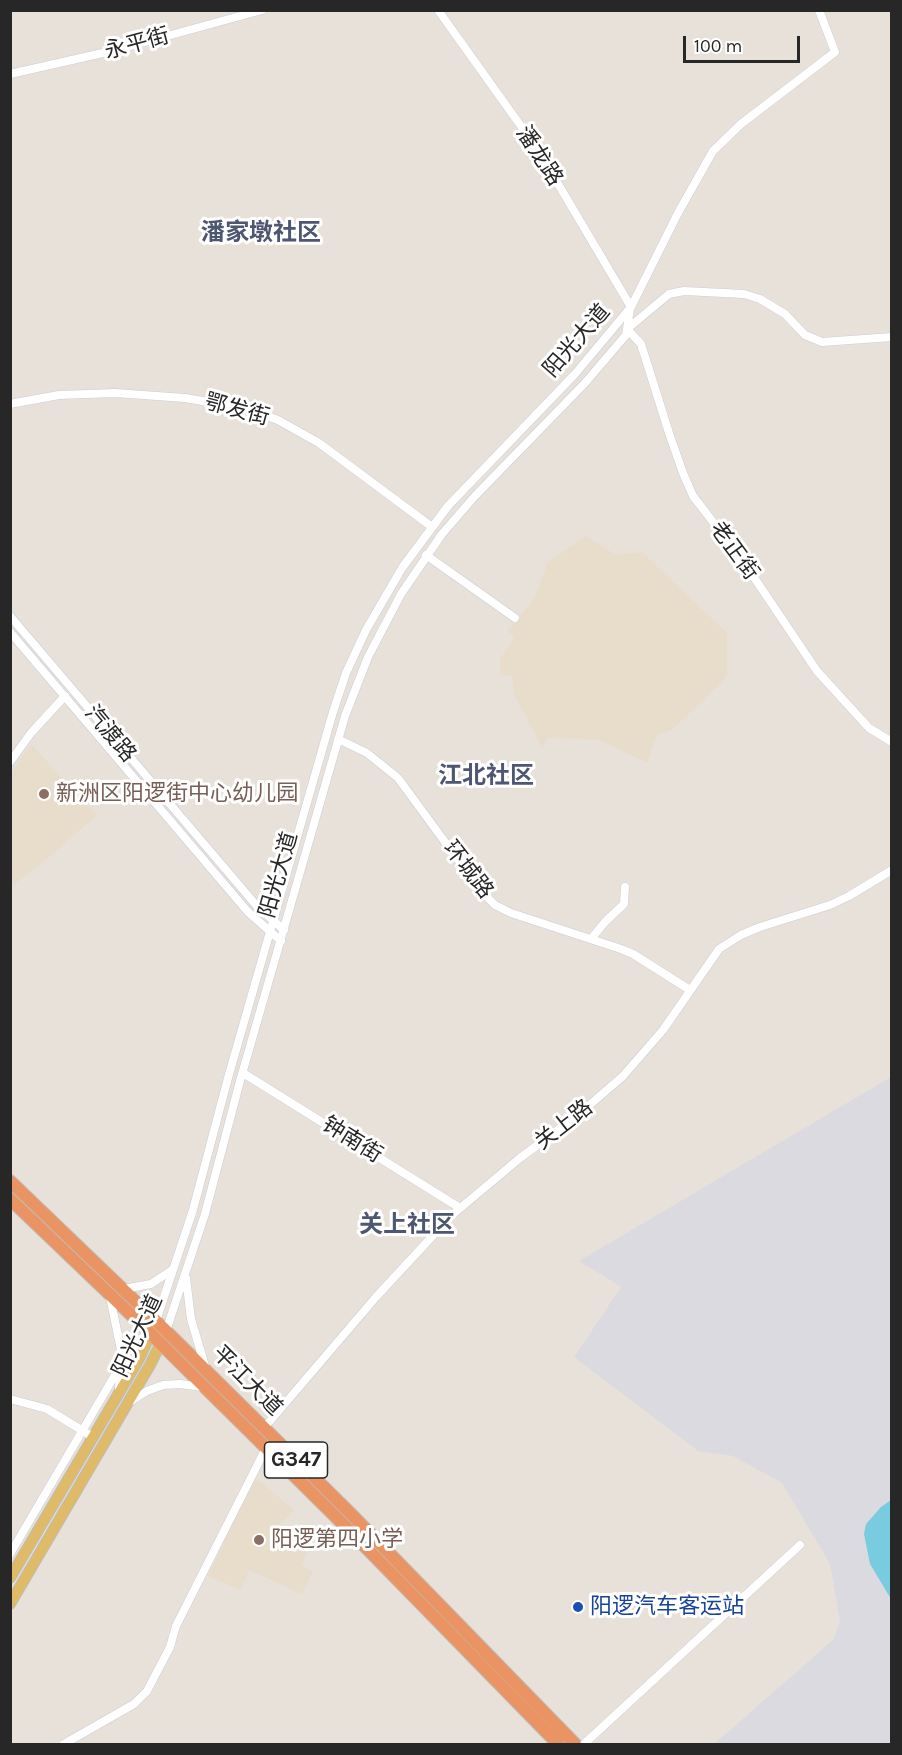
<!DOCTYPE html>
<meta charset="utf-8">
<style>
body{margin:0}
#map{position:relative;width:902px;height:1755px;overflow:hidden;background:#e8e1da;font-family:Karla,sans-serif}
canvas{display:block}
.frame{position:absolute;inset:0;border:12px solid #272727;pointer-events:none}
.scale{position:absolute;left:683px;top:36px;width:117px;height:27px;box-sizing:border-box;border:3px solid #272727;border-top:0;padding-left:8px;font-size:18px;line-height:21px;white-space:nowrap;color:#272727;-webkit-text-stroke:4px #fff;paint-order:stroke}
</style>
<div id="map">
<canvas width="902" height="1755"></canvas>
<div class="frame"></div>
<div class="scale">100 m</div>
</div>
<script>
const ctx = document.querySelector('canvas').getContext('2d');
ctx.lineJoin = 'round';
function fillPath(path, color) { ctx.fillStyle = color; ctx.fill(path, 'evenodd'); }
const toPath = rows => new Path2D(rows.map(r => 'M' + r).join(''));
function stroke(path, color, width, dash) { ctx.strokeStyle = color; ctx.lineWidth = width; ctx.lineCap = dash ? 'butt' : 'round'; ctx.setLineDash(dash || []); ctx.stroke(path); }
function label(font, color, halo, rows, align = 'center') {
  ctx.font = font + ' Karla,"Noto Sans SC",sans-serif'; ctx.lineWidth = 6; ctx.setLineDash([]); ctx.textBaseline = 'middle'; ctx.strokeStyle = halo; ctx.fillStyle = color; for (const [text, x, y, turn = 0] of rows) {
    ctx.save(); ctx.translate(x, y); ctx.rotate((+turn || 0) * Math.PI / 180); ctx.textAlign = isNaN(turn) ? turn : align; if (halo) ctx.strokeText(text, 0, 0); ctx.fillText(text, 0, 0); ctx.restore();
  }
}
const industrial = toPath([
 [891,1077,891,1744,714,1744,833,1640,840,1622,830,1564,782,1483,733,1456,698,1451,574,1357,621,1287,579,1261]
]);
const education = toPath([
 [586,536,616,555,642,552,727,633,727,677,672,730,659,734,654,741,648,763,599,740,548,738,542,748,514,694,512,676,500,676,500,659,514,637,507,631,534,599,548,562],
 [31,744,97,815,52,855,15,884,10,880,11,773],
 [254,1479,261,1482,294,1510,278,1527,307,1553,301,1566,313,1571,302,1594,249,1570,241,1590,208,1576]
]);
const water = toPath([
 [891,1500,891,1599,870,1564,864,1534,866,1524,881,1507]
]);
const minor = toPath([
 [438,10,538,150,631,307],
 [10,74,116,50,262,10],
 [892,337,822,342,805,335,785,314,760,299,744,294,684,291,669,294,627,329,641,344,669,433,683,473,693,496,741,558,817,671,869,728,892,742],
 [10,404,59,395,115,393,185,398,244,408,278,420,319,443,432,527],
 [426,555,515,618],
 [10,616,256,905,284,930],
 [10,632,248,912,281,941],
 [338,739,367,753,398,778,481,891,495,905,511,913,621,949,633,954,690,990],
 [10,762,31,733,65,696],
 [591,939,605,922,624,904,625,887],
 [243,1073,460,1208],
 [186,1278,191,1319,205,1366],
 [124,1289,151,1284,172,1270],
 [110,1297,121,1350,119,1389],
 [156,1321,193,1210,228,1078,333,712,346,673,366,630,402,568,448,506,575,374,631,307,678,213,713,151,741,124,835,52,819,10],
 [166,1331,205,1214,240,1081,345,716,368,657,401,594,442,534,475,496,585,383,626,335,630,309],
 [10,1399,47,1409,93,1437],
 [130,1402,147,1391,163,1385,180,1384,203,1387],
 [264,1428,376,1297,452,1215,520,1158,578,1115,623,1076,663,1030,719,949,741,935,760,927,830,905,849,896,892,870],
 [10,1554,122,1363],
 [64,1744,134,1704,147,1691,170,1647,176,1626,266,1448],
 [584,1744,800,1545]
]);
const major = toPath([
 [10,1578,139,1359,154,1327],
 [10,1604,150,1365,163,1339]
]);
const highway = toPath([
 [10,1181,159,1324,352,1515,575,1744],
 [10,1199,150,1333,343,1524,558,1744]
]);
const markers = [
 [44,794,6,"#8d6e63"],
 [259,1540,6,"#8d6e63"],
 [578,1607,6,"#1a4fb4"]
];
const shields = [
 [296,1460,63]
];
const shieldNames = [
 ["G347",296,1460]
];
const streetNames = [
 ["永平街",137,44,-15],
 ["潘龙路",539,156,57],
 ["阳光大道",577,341,-49],
 ["鄂发街",237,410,15],
 ["老正街",734,551,54],
 ["汽渡路",110,734,50],
 ["环城路",468,870,52],
 ["阳光大道",279,875,-74],
 ["关上路",564,1125,-38],
 ["钟南街",352,1140,32],
 ["阳光大道",138,1336,-65],
 ["平江大道",247,1381,45]
];
const educationNames = [
 ["新洲区阳逻街中心幼儿园",56,794],
 ["阳逻第四小学",271,1540]
];
const transitNames = [
 ["阳逻汽车客运站",590,1607]
];
const neighbourhoodNames = [
 ["潘家墩社区",261,233],
 ["江北社区",486,776],
 ["关上社区",407,1225]
];
fillPath(industrial, '#dcdae1');
fillPath(education, '#e8ddcb');
fillPath(water, '#79ccdf');
stroke(minor, '#c9cdd8', 9);
stroke(major, '#bebebe', 12);
stroke(highway, '#bebebe', 14);
stroke(minor, '#fff', 8);
stroke(major, '#dfba69', 10);
stroke(highway, '#ea9463', 12);
for (const [x, y, r, color] of markers) { const dot = new Path2D(); dot.arc(x, y, r, 0, 2 * Math.PI); ctx.fillStyle = color; ctx.fill(dot); stroke(dot, '#fff', 2); }
for (const [x, y, w] of shields) { const box = new Path2D(); box.roundRect(x - w / 2, y - 18, w, 36, 4.5); ctx.fillStyle = '#fff'; ctx.fill(box); stroke(box, '#272727', 1.5); }
label('bold 21px', '#272727', null, shieldNames);
label('22px', '#272727', '#fff', streetNames);
label('22px', '#785e54', '#fff', educationNames, 'left');
label('22px', '#164399', '#fff', transitNames, 'left');
label('bold 24px', '#4e5772', '#fff', neighbourhoodNames);
</script>
